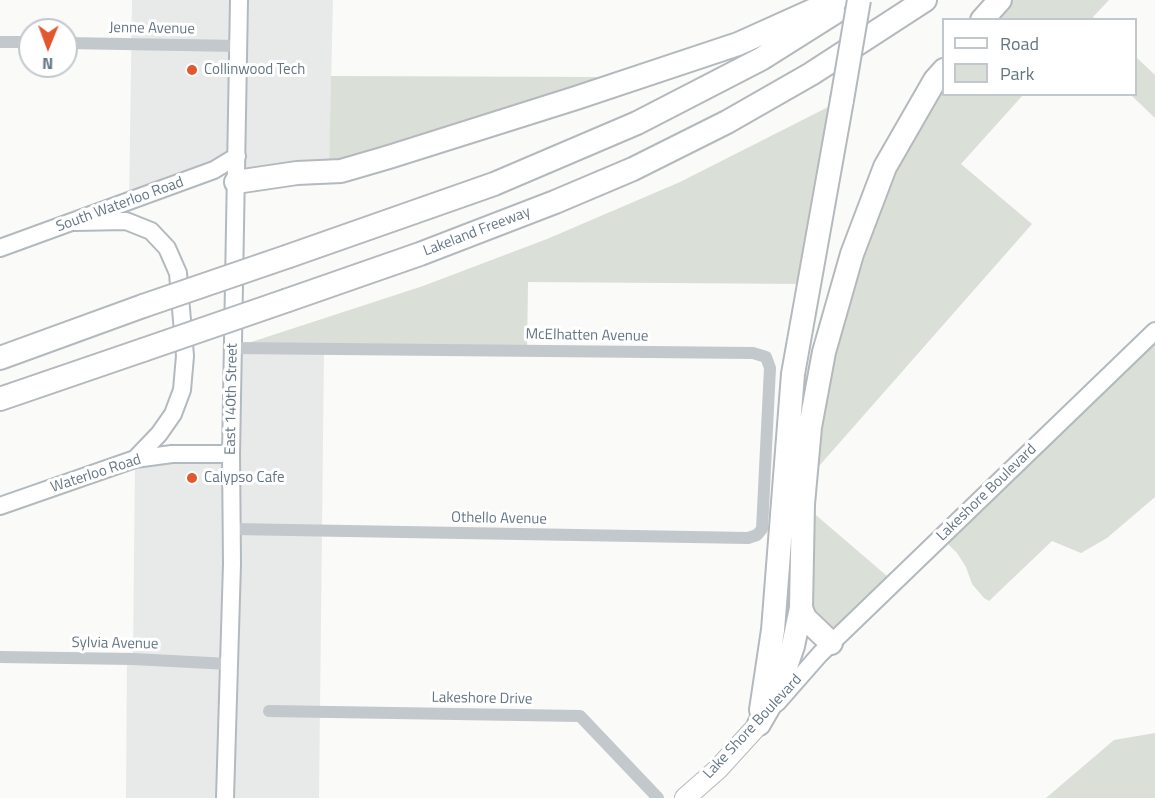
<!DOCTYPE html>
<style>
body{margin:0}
#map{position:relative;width:1155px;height:798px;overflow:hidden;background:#fafaf8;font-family:"Titillium Web",sans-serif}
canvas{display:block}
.legend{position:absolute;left:942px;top:18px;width:195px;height:78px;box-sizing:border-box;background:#fff;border:2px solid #c1c8cd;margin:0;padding:8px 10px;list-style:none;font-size:18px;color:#657683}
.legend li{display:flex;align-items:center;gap:12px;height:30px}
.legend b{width:30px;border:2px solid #c1c8cd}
.north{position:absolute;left:18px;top:18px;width:60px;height:60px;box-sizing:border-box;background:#fff;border:2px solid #c1c8cd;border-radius:50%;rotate:181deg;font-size:16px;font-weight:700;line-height:24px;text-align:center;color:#657683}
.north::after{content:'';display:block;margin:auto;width:21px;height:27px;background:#e4572e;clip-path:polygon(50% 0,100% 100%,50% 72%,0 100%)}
</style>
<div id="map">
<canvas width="1155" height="798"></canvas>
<ul class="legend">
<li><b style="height:8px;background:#fff"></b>Road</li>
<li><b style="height:16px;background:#dadfd7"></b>Park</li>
</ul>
<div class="north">N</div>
</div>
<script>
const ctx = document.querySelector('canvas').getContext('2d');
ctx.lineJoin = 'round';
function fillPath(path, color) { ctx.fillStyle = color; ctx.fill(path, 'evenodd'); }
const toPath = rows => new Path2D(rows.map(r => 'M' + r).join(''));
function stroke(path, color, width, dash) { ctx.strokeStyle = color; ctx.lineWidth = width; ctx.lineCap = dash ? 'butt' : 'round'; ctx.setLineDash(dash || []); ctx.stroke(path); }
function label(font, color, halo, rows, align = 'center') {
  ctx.font = font + ' "Titillium Web",sans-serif'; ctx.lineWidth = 6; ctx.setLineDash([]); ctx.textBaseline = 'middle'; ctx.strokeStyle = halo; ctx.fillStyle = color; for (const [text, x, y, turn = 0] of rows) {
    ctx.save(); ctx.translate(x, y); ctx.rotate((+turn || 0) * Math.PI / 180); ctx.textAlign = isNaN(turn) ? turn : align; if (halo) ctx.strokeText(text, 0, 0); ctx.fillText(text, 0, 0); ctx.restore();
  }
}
const built = toPath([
 [132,0,333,0,329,171,236,182,237,157,129,202],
 [233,348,324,349,319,798,126,798,127,659,133,658,135,459,231,454]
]);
const green = toPath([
 [1000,0,1109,0,1093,17,1095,19,982,20],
 [1136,57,1155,75,1155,118,1131,95,1136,94],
 [943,70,944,94,1023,95,961,164,1032,224,805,482,852,254],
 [331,76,596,77,598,90,329,171],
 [842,100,809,284,528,282,527,351,233,348,423,286,547,239,680,182],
 [1155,331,1155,497,1107,538,1081,553,1052,541,989,601,984,598,972,584,966,567,957,553,941,537],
 [803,504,894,582,831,643,805,618],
 [1155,733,1155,798,1046,798,1114,740]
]);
const street = toPath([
 [0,42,30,42],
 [66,43,238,46],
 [233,529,748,538,757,535,762,529,770,368,766,357,753,353,233,348],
 [0,657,133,659,229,664],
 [269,711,580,716,658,798]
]);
const secondary = toPath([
 [75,222,126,221,151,231,167,248,178,273,185,356,182,390,173,414,159,434,135,459],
 [0,248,214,170,237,156],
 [0,506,135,459,172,454,231,454],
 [777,703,820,654,1155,331],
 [225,798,232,564,231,454,239,0]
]);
const primary = toPath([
 [685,798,718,769,759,724]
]);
const highway = toPath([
 [982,20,1000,0],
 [236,182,297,173,341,171,389,157,576,98,738,44,836,0],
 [289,256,494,184,637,123,761,59,834,13],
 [288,300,420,254,555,202,633,169,727,122,811,74,925,0],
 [0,358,143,306],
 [0,399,143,350],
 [801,608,805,618,831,643],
 [761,710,773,630,793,374,842,100],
 [759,724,777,693,793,646,801,608,803,504,810,427,824,352,852,254,885,167,935,80,944,70]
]);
const highwayBridge = toPath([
 [842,100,859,0],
 [143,306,289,256],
 [143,350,288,300]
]);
const markers = [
 [192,70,6,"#e4572e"],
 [192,478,6,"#e4572e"]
];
const streetNames = [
 ["Jenne Avenue",152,29,1],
 ["South Waterloo Road",120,205,-20],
 ["Lakeland Freeway",477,232,-21],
 ["McElhatten Avenue",587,336,1],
 ["East 140th Street",232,399,-89],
 ["Waterloo Road",96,474,-18],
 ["Lakeshore Boulevard",987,493,-44],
 ["Othello Avenue",499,519,1],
 ["Sylvia Avenue",115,644,1],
 ["Lakeshore Drive",482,699,1],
 ["Lake Shore Boulevard",753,727,-47]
];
const poiNames = [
 ["Collinwood Tech",204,70],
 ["Calypso Cafe",204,478]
];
fillPath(built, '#e8e9e9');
fillPath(green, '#dadfd7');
stroke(secondary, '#b3babf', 20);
stroke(primary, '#b5babe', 22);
stroke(highway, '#b4b9bd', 26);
stroke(street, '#c3c8cc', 12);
stroke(secondary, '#fff', 16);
stroke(primary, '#fff', 20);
stroke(highway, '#fff', 22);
stroke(highwayBridge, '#b4b9bd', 26, []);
stroke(highwayBridge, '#fff', 22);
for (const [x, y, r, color] of markers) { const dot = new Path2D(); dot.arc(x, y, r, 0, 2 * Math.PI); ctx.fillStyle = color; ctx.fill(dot); stroke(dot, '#fff', 2); }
label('15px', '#657683', '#fff', streetNames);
label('15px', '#657683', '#fff', poiNames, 'left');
</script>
